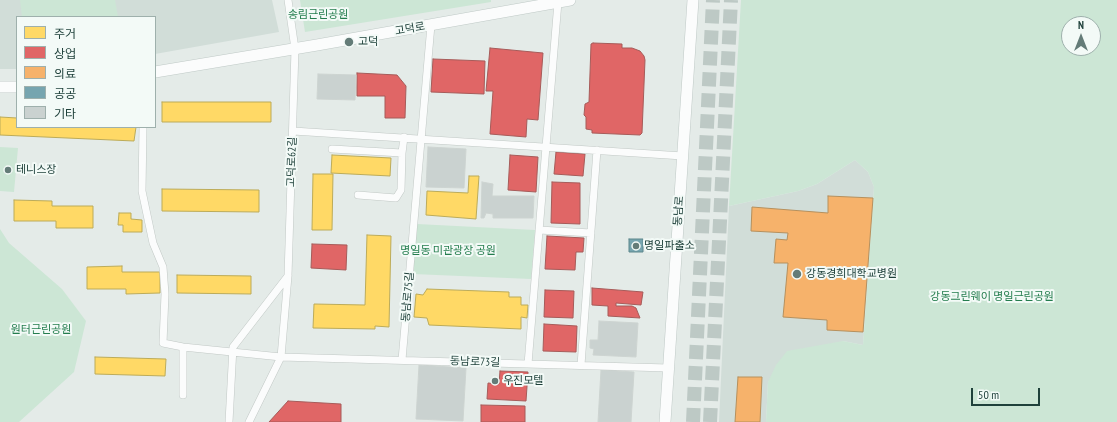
<!DOCTYPE html>
<meta charset="utf-8">
<style>
body{margin:0}
#map{position:relative;width:1117px;height:422px;overflow:hidden;background:#e4ebe8;font-family:"PT Sans Narrow","Noto Sans KR",sans-serif}
canvas{display:block}
.legend{position:absolute;left:16px;top:16px;width:140px;height:112px;box-sizing:border-box;background:#f3faf7;border:1px solid #9eb0ac;margin:0;padding:5px 7px;list-style:none;font-size:12px;color:#1f413b}
.legend li{display:flex;align-items:center;gap:8px;height:20px}
.legend b{width:20px;border:1px solid #9eb0ac}
.north{position:absolute;left:1061px;top:16px;width:40px;height:40px;box-sizing:border-box;background:#f3faf7;border:1px solid #9eb0ac;border-radius:50%;rotate:0deg;font-size:11px;font-weight:700;line-height:16px;text-align:center;color:#1f413b}
.north::after{content:'';display:block;margin:auto;width:14px;height:18px;background:#647c78;clip-path:polygon(50% 0,100% 100%,50% 72%,0 100%)}
.scale{position:absolute;left:971px;top:388px;width:69px;height:18px;box-sizing:border-box;border:2px solid #1f413b;border-top:0;padding-left:5px;font-size:12px;line-height:14px;white-space:nowrap;color:#1f413b;-webkit-text-stroke:3px #f3faf7;paint-order:stroke}
</style>
<div id="map">
<canvas width="1117" height="422"></canvas>
<ul class="legend">
<li><b style="height:11px;background:#ffd966"></b>주거</li>
<li><b style="height:11px;background:#e06666"></b>상업</li>
<li><b style="height:11px;background:#f6b26b"></b>의료</li>
<li><b style="height:11px;background:#76a5af"></b>공공</li>
<li><b style="height:11px;background:#cad2d0"></b>기타</li>
</ul>
<div class="north">N</div>
<div class="scale">50 m</div>
</div>
<script>
const ctx = document.querySelector('canvas').getContext('2d');
ctx.lineJoin = 'round';
function fillPath(path, color) { ctx.fillStyle = color; ctx.fill(path, 'evenodd'); }
const toPath = rows => new Path2D(rows.map(r => 'M' + r).join(''));
function stroke(path, color, width, dash) { ctx.strokeStyle = color; ctx.lineWidth = width; ctx.lineCap = dash ? 'butt' : 'round'; ctx.setLineDash(dash || []); ctx.stroke(path); }
function label(font, color, halo, rows, align = 'center') {
  ctx.font = font + ' "PT Sans Narrow","Noto Sans KR",sans-serif'; ctx.lineWidth = 4; ctx.setLineDash([]); ctx.textBaseline = 'middle'; ctx.strokeStyle = halo; ctx.fillStyle = color; for (const [text, x, y, turn = 0] of rows) {
    ctx.save(); ctx.translate(x, y); ctx.rotate((+turn || 0) * Math.PI / 180); ctx.textAlign = isNaN(turn) ? turn : align; if (halo) ctx.strokeText(text, 0, 0); ctx.fillText(text, 0, 0); ctx.restore();
  }
}
const built = toPath([
 [0,0,272,0,279,32,155,54,155,17,17,17,17,69,0,69],
 [855,160,868,172,874,187,863,345,843,341,768,382,766,422,719,422,729,206,798,191,817,184]
]);
const green = toPath([
 [20,0,115,0,118,17,22,17],
 [300,0,491,0,491,2,305,32],
 [741,0,1117,0,1117,422,766,422,768,382,776,365,787,351,843,341,863,345,874,187,868,172,855,160,817,184,798,191,729,206],
 [1069,24,1093,24,1093,48,1069,48],
 [0,147,18,148,14,192,0,191],
 [417,224,535,230,531,279,413,274],
 [0,229,9,243,62,289,86,321,74,372,19,422,0,422]
]);
const homes = toPath([
 [162,102,271,102,271,122,162,122,162,102],
 [0,117,17,118,17,127,136,127,134,141,0,135,0,117],
 [332,155,391,158,390,176,331,173,332,155],
 [313,174,333,174,332,230,312,230,313,174],
 [469,176,479,176,476,219,426,215,427,191,468,193,469,176],
 [162,189,259,190,259,212,162,211,162,189],
 [14,200,52,201,52,206,93,206,93,228,56,228,56,221,14,221,14,200],
 [119,213,131,213,131,219,142,220,142,232,123,232,123,225,118,225,119,213],
 [367,235,391,236,389,327,375,326,375,329,313,328,314,304,365,305,367,235],
 [122,266,122,272,160,272,160,293,126,294,126,289,87,289,87,267,122,266],
 [177,275,251,276,251,294,177,293,177,275],
 [427,289,509,292,509,297,521,297,521,305,528,305,527,318,521,317,521,329,429,325,427,318,414,317,416,294,423,295,427,289],
 [95,357,166,359,165,376,95,374,95,357]
]);
const shops = toPath([
 [593,43,622,44,622,48,632,48,640,51,644,56,645,60,642,133,640,135,592,133,592,130,586,129,586,117,584,115,585,104,589,102,591,44,593,43],
 [490,48,543,53,538,120,527,119,526,137,490,134,493,91,486,91,490,48],
 [433,59,485,61,484,94,431,92,433,59],
 [357,73,397,75,406,86,405,118,385,118,385,96,357,96,357,73],
 [556,152,585,154,583,176,554,174,556,152],
 [510,155,538,157,536,192,508,190,510,155],
 [552,182,580,183,580,224,551,223,552,182],
 [547,236,584,238,583,252,576,252,575,270,545,269,547,236],
 [312,244,347,245,346,270,311,268,312,244],
 [592,288,643,292,641,305,616,303,616,306,632,306,636,308,640,318,608,316,608,306,592,305,592,288],
 [545,290,574,291,573,318,544,317,545,290],
 [544,324,577,326,576,352,543,351,544,324],
 [500,371,528,372,526,401,487,399,488,383,499,384,500,371],
 [288,401,341,404,341,422,269,422,288,401],
 [481,405,525,406,525,422,481,422,481,405]
]);
const health = toPath([
 [828,196,873,198,863,332,827,330,827,320,783,317,788,263,774,263,776,239,787,240,788,233,751,231,752,207,828,213,828,196],
 [738,377,762,377,760,422,735,422,738,377]
]);
const public = toPath([
 [629,239,643,239,643,252,629,252,629,239]
]);
const building = toPath([
 [318,74,356,75,355,100,317,99,318,74],
 [428,147,466,149,464,188,426,187,428,147],
 [482,182,493,184,492,196,534,196,533,218,493,218,493,214,486,213,484,218,481,218,482,182],
 [599,321,638,323,636,357,593,355,594,349,590,348,590,340,598,340,599,321],
 [419,365,466,368,463,421,416,419,419,365],
 [601,370,634,372,631,422,598,422,601,370]
]);
const motorwayTunnel = toPath([
 [693,422,713,0],
 [710,422,731,0]
]);
const minor = toPath([
 [143,127,142,191,153,243,163,267,165,294,163,343,183,347,281,357,668,368],
 [293,131,683,156],
 [332,149,402,153,404,137],
 [358,195,396,198,401,190,402,153],
 [539,230,591,233],
 [183,347,183,395],
 [402,360,431,25],
 [528,364,558,2],
 [581,365,597,150],
 [229,422,233,347,288,276],
 [249,422,281,357,288,276,295,49,288,0]
]);
const secondary = toPath([
 [155,72,317,45,570,0],
 [0,87,17,87],
 [665,422,693,0]
]);
const markers = [
 [349,42,5,"#647c78"],
 [8,170,4,"#647c78"],
 [636,246,4,"#647c78"],
 [797,274,5,"#647c78"],
 [495,381,4,"#647c78"]
];
const parkNames = [
 ["송림근린공원",318,15],
 ["명일동 미관광장 공원",448,251],
 ["강동그린웨이 명일근린공원",992,297],
 ["원터근린공원",41,330]
];
const streetNames = [
 ["고덕로",410,29,-10],
 ["고덕로62길",292,162,-88],
 ["동남로",679,211,-86],
 ["동남로75길",408,297,-85],
 ["동남로73길",475,362,2]
];
const poiNames = [
 ["고덕",358,42],
 ["테니스장",16,170],
 ["명일파출소",644,246],
 ["강동경희대학교병원",806,274],
 ["우진모텔",503,381]
];
fillPath(built, '#d1ddd8');
fillPath(green, '#cce6d5');
fillPath(homes, '#ffd966');
stroke(homes, '#bcab59', 1);
fillPath(shops, '#e06666');
stroke(shops, '#a65b59', 1);
fillPath(health, '#f6b26b');
stroke(health, '#b6905d', 1);
fillPath(public, '#76a5af');
stroke(public, '#5c878c', 1);
fillPath(building, '#cad2d0');
stroke(building, '#cdd4d1', 1);
stroke(motorwayTunnel, '#bdc9c5', 14, [14, 7]);
stroke(minor, '#c1c8c5', 8);
stroke(secondary, '#bfc9c6', 12);
stroke(minor, '#fbfcfc', 7);
stroke(secondary, '#fbfcfc', 11);
for (const [x, y, r, color] of markers) { const dot = new Path2D(); dot.arc(x, y, r, 0, 2 * Math.PI); ctx.fillStyle = color; ctx.fill(dot); stroke(dot, '#f3faf7', 1.5); }
label('11px', '#247d4e', '#f3faf7', parkNames);
label('11px', '#1f413b', '#f3faf7', streetNames);
label('11px', '#1f413b', '#f3faf7', poiNames, 'left');
</script>
